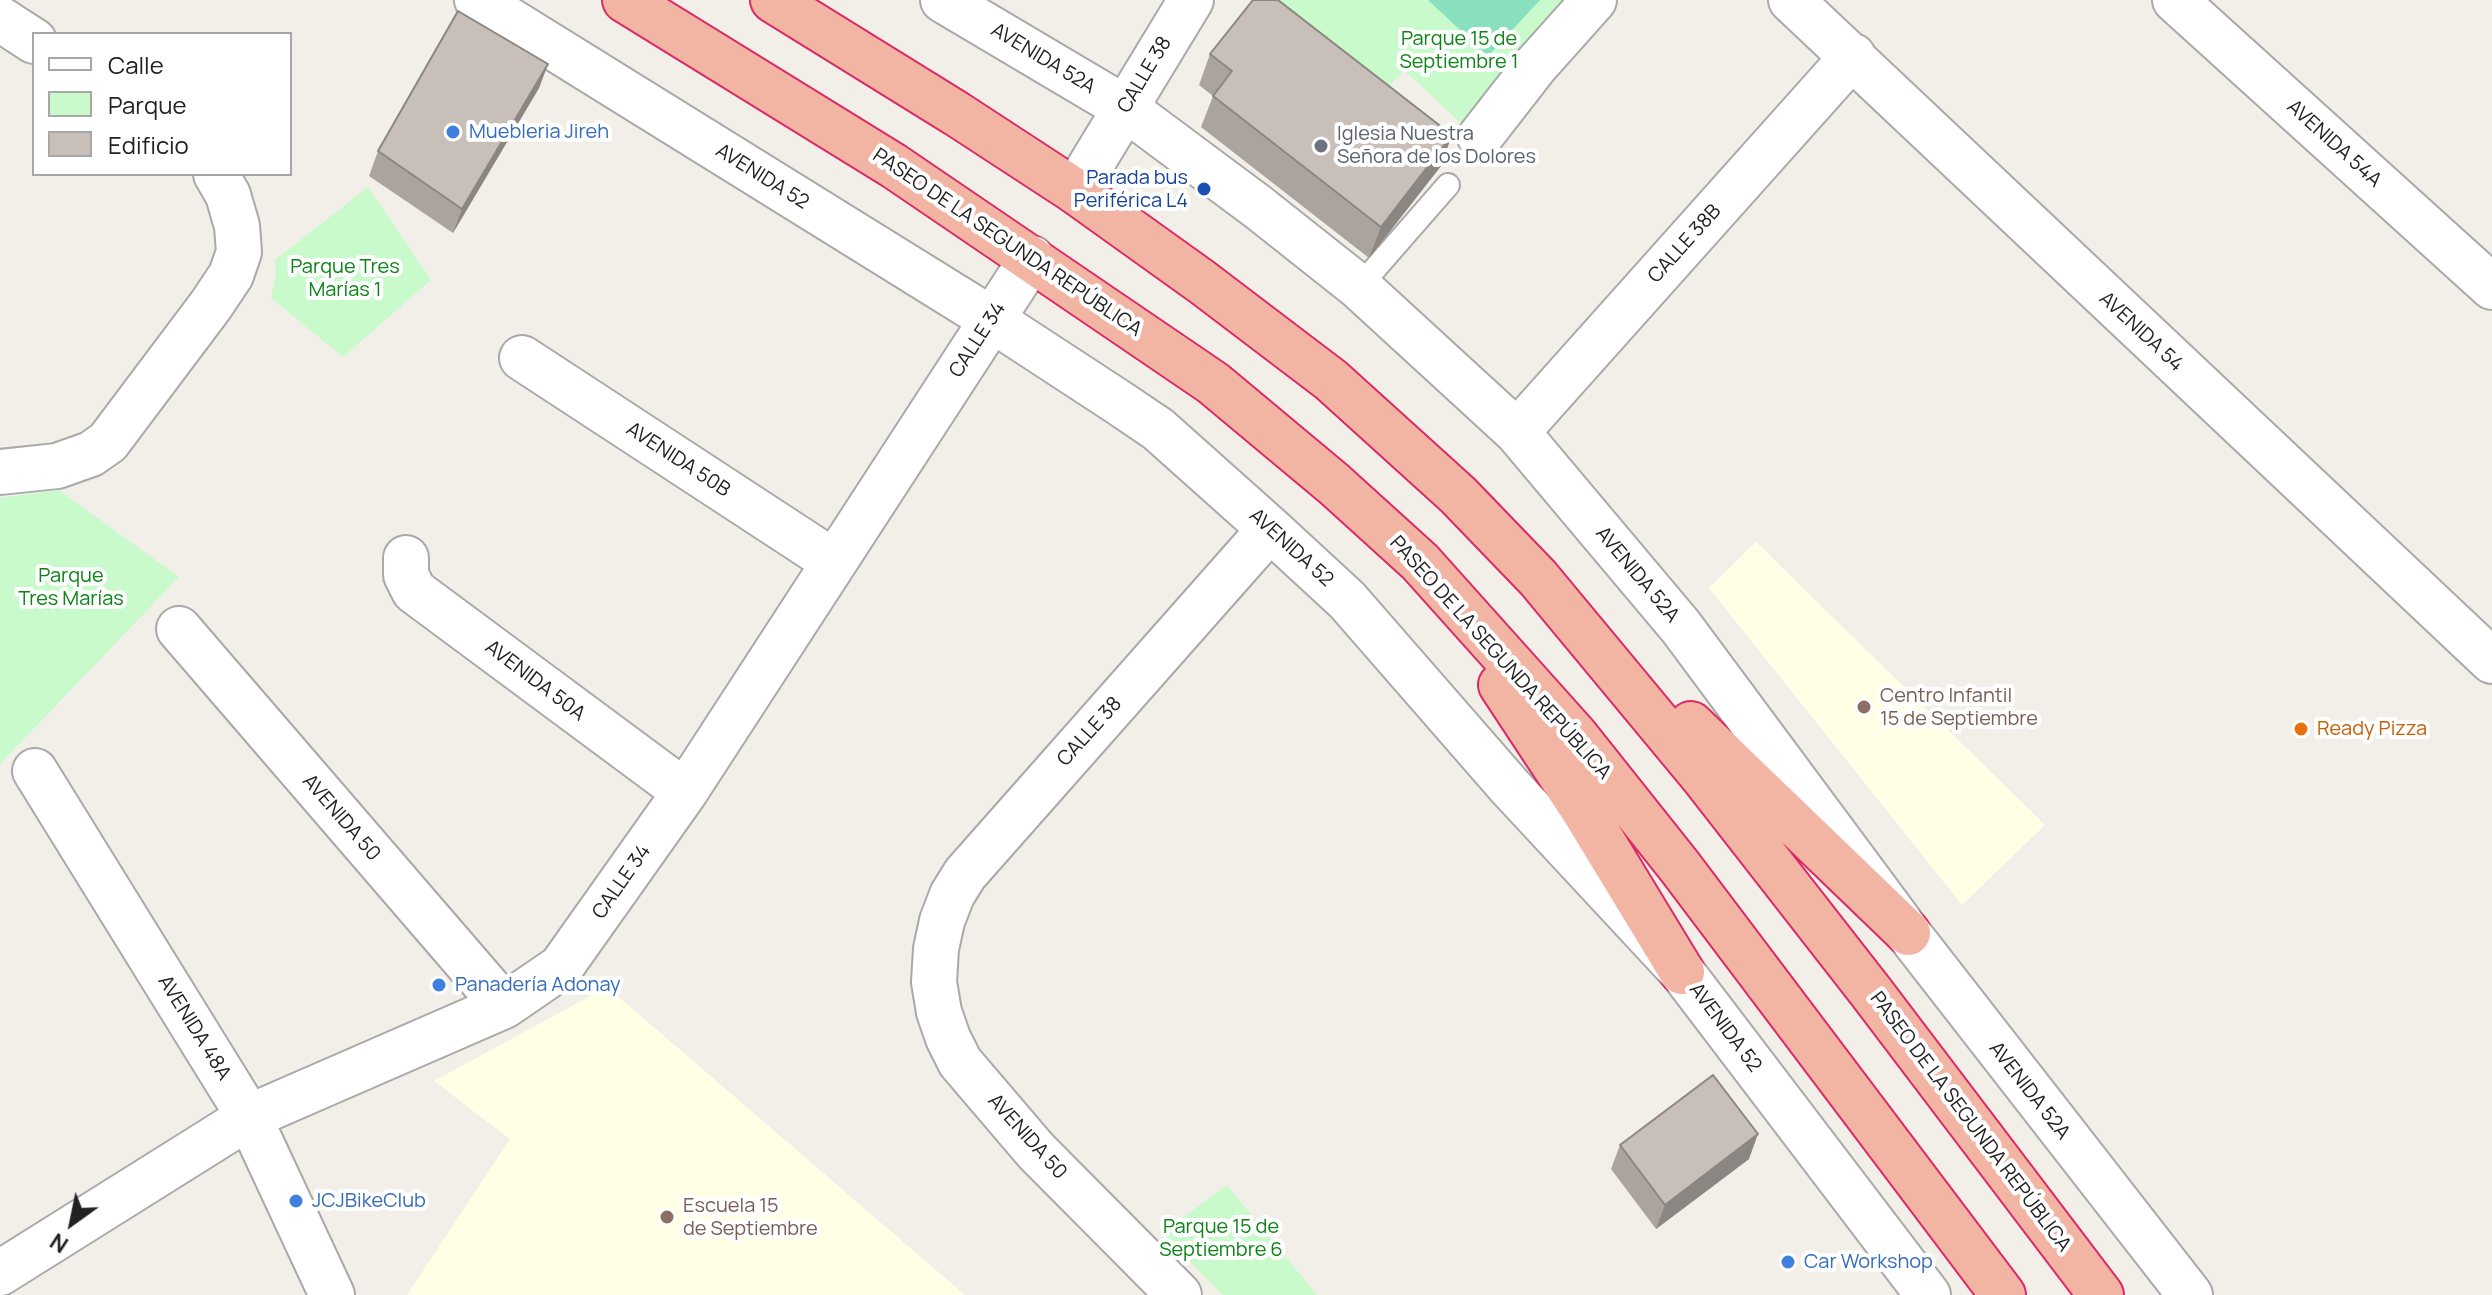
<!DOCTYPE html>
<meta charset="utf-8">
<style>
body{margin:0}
#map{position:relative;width:2492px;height:1295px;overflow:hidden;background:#f2efe9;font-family:Manrope,sans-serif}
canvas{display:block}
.legend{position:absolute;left:32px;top:32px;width:260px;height:144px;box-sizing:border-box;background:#fff;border:2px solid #a7a7a7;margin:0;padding:10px 14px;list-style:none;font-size:24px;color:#222}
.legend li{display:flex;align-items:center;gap:16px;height:40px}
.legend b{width:40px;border:2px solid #a7a7a7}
.north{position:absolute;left:32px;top:1183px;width:80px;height:80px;-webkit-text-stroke:6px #fff;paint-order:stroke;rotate:213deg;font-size:22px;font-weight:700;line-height:32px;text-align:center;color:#222}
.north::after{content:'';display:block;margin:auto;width:28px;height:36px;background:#222;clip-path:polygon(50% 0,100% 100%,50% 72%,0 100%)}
</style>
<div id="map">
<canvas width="2492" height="1295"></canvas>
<ul class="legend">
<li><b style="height:10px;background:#fff"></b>Calle</li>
<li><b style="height:22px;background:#c8facc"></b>Parque</li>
<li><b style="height:22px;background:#c7bfb8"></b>Edificio</li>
</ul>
<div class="north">N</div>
</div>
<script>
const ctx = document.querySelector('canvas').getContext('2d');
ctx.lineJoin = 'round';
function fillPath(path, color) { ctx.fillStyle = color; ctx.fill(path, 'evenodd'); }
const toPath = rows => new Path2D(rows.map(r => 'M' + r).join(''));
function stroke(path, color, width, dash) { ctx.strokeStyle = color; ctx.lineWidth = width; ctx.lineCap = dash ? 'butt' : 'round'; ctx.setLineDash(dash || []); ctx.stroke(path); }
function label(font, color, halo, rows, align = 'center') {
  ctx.font = font + ' Manrope,sans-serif'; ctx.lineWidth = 8; ctx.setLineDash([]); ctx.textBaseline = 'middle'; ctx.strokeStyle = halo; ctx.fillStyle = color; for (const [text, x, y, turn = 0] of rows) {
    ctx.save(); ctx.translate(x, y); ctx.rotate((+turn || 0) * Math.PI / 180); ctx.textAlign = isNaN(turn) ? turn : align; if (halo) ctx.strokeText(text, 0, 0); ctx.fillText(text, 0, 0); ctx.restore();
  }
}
const education = toPath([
 [1756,542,2045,825,1962,905,1709,588],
 [607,987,965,1295,407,1295,510,1139,434,1081]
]);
const park = toPath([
 [1256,0,1579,0,1463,125,1404,70,1378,98],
 [368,187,431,280,343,357,271,298,276,274,275,260],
 [59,490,179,577,0,764,0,498],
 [1227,1185,1317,1295,1223,1295,1162,1233]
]);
const pitch = toPath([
 [1428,0,1540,0,1488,56]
]);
const service = toPath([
 [1359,287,1448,185]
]);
const minor = toPath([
 [477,0,991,319,1118,402,1158,429,1270,529,1347,600,1510,787,1682,972,1928,1295],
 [943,0,1125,108,1258,207,1359,287,1517,432,1681,627,1908,933,2190,1295],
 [1791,0,2492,661],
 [2175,0,2492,287],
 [0,19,34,41],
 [1480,137,1536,65,1594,0],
 [522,358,834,562],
 [1517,432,1853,56],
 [0,472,57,466,91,454,108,442,211,305,231,275,239,252,237,226,228,195,216,174],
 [406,558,406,575,414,591,685,792],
 [179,629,504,1006],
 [35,771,249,1117,332,1295],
 [0,1273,249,1117,504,1006,561,967,685,792,1032,258],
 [1179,1295,1036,1151,960,1062,948,1038,939,1012,934,982,936,949,942,921,952,895,965,874,1270,529]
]);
const tertiary = toPath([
 [1075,191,1191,0]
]);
const trunk = toPath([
 [625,0,894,166,1213,383,1334,484,1420,562,1575,735,1680,867,2003,1295],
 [773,0,957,114,1075,191,1202,282,1331,380,1458,495,1538,578,1704,778,1871,992,2101,1295],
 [1501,685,1586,814,1682,972],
 [1691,724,1908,933]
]);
const wall = toPath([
 [1210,54,1441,166,1369,258,1201,127,1213,96,1199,85],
 [548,64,539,88,453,233,369,176,378,151],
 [1620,1145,1749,1159,1656,1229,1611,1169]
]);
const shadedWall = toPath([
 [548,64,539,88,453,233,462,209],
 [1452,135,1441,166,1369,258,1381,227],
 [1758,1134,1749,1159,1656,1229,1665,1205]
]);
const building = toPath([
 [1253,0,1278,0,1452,135,1381,227,1213,96,1232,71,1210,54,1253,0],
 [458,11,548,64,462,209,378,151,458,11],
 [1713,1075,1758,1134,1665,1205,1620,1145,1713,1075]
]);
const markers = [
 [453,132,8,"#3f7fe0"],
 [1321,146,8,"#6b7280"],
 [1204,189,8,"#1a4fb4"],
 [1864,707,8,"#8d6e63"],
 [2301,729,8,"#e8710a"],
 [439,985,8,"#3f7fe0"],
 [296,1201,8,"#3f7fe0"],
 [667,1217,8,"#8d6e63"],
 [1788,1262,8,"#3f7fe0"]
];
const parkNames = [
 ["Parque 15 de",1459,39],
 ["Septiembre 1",1459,62],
 ["Parque Tres",345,267],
 ["Marías 1",345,290],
 ["Parque",71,576],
 ["Tres Marías",71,599],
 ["Parque 15 de",1221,1227],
 ["Septiembre 6",1221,1250]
];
const streetNames = [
 ["AVENIDA 52A",1043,59,31],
 ["CALLE 38",1145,75,-59],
 ["AVENIDA 54A",2334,144,42],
 ["AVENIDA 52",762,177,32],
 ["PASEO DE LA SEGUNDA REPÚBLICA",1007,243,34],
 ["CALLE 38B",1685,244,-48],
 ["AVENIDA 54",2141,332,43],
 ["CALLE 34",978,340,-57],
 ["AVENIDA 50B",678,460,33],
 ["AVENIDA 52",1291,548,42],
 ["AVENIDA 52A",1637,575,50],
 ["PASEO DE LA SEGUNDA REPÚBLICA",1500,658,48],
 ["AVENIDA 50A",535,681,37],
 ["CALLE 38",1090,732,-48],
 ["AVENIDA 50",341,818,49],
 ["CALLE 34",622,882,-55],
 ["AVENIDA 48A",194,1028,58],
 ["AVENIDA 52",1725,1028,53],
 ["AVENIDA 52A",2029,1091,52],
 ["PASEO DE LA SEGUNDA REPÚBLICA",1970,1122,53],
 ["AVENIDA 50",1027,1137,48]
];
const shopNames = [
 ["Muebleria Jireh",469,132],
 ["Panadería Adonay",455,985],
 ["JCJBikeClub",312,1201],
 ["Car Workshop",1804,1262]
];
const worshipNames = [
 ["Iglesia Nuestra",1337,134],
 ["Señora de los Dolores",1337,157]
];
const transitNames = [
 ["Parada bus",1188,178],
 ["Periférica L4",1188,201]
];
const educationNames = [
 ["Centro Infantil",1880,696],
 ["15 de Septiembre",1880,719],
 ["Escuela 15",683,1206],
 ["de Septiembre",683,1229]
];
const foodNames = [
 ["Ready Pizza",2317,729]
];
fillPath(education, '#ffffe5');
fillPath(park, '#c8facc');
fillPath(pitch, '#88e0be');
stroke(service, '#a9a9a9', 26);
stroke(minor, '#a9a9a9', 48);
stroke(tertiary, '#a9a9a9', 48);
stroke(trunk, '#dc2a67', 48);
stroke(service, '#fff', 22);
stroke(minor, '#fff', 44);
stroke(tertiary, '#fff', 44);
stroke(trunk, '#f2b4a3', 44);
fillPath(wall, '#aba49e');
fillPath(shadedWall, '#8b8681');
fillPath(building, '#c7bfb8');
stroke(building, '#8b8681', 2);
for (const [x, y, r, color] of markers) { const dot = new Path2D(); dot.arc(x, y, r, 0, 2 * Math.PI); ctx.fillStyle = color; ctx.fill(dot); stroke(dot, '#fff', 3); }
label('20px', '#0c8416', '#fff', parkNames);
label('20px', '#222', '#fff', streetNames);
label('20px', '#366cbe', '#fff', shopNames, 'left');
label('20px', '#5b616d', '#fff', worshipNames, 'left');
label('20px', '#164399', '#fff', transitNames, 'right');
label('20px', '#785e54', '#fff', educationNames, 'left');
label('20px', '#c56008', '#fff', foodNames, 'left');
</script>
